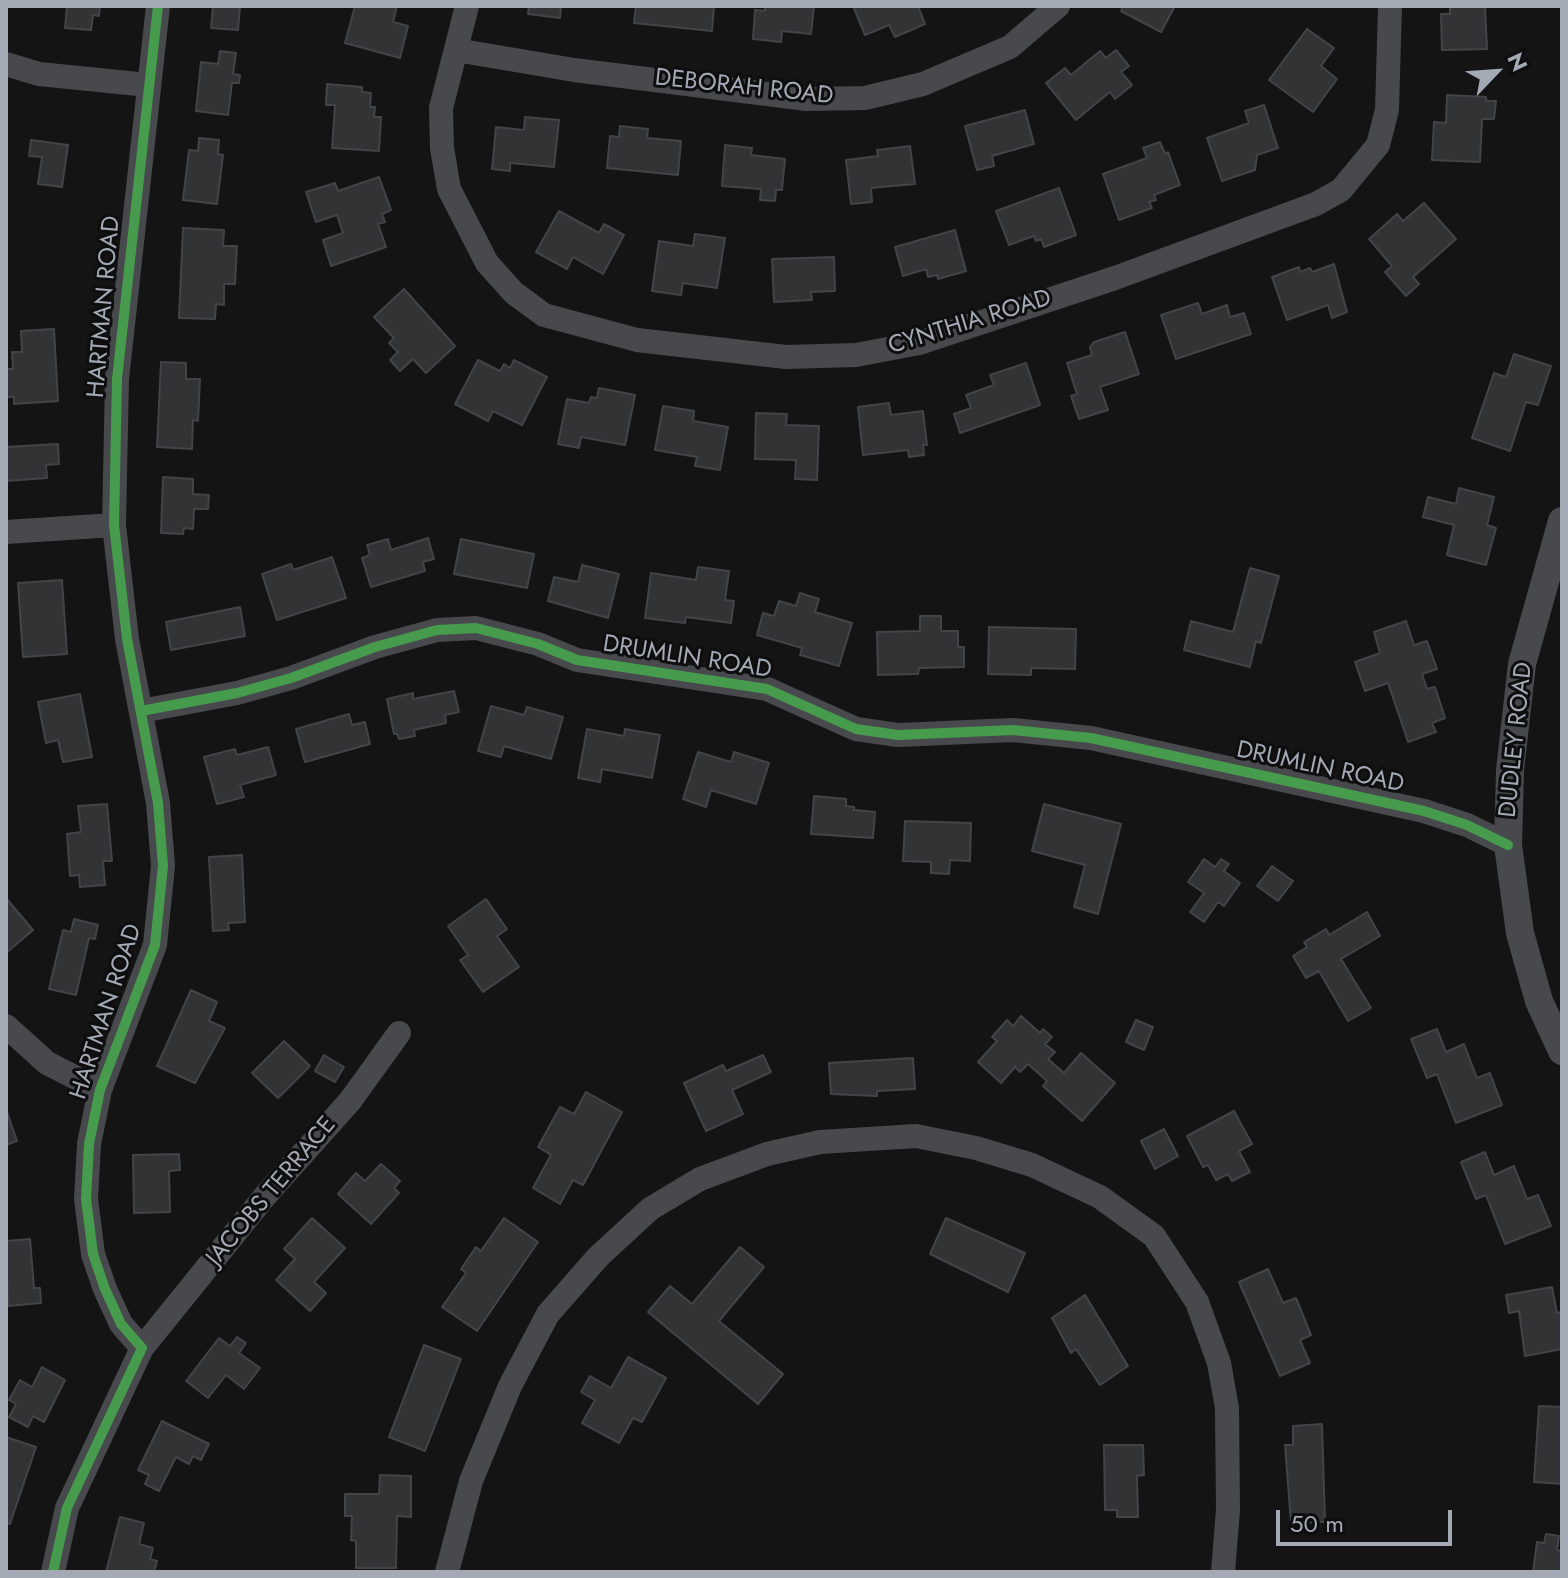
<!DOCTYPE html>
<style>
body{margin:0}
#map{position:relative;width:1568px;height:1578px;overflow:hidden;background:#141414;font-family:Jost,sans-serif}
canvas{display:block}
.frame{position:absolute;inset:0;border:8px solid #a3aab6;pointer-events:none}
.north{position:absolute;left:1456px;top:32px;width:80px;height:80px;-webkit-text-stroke:6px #0e0e0f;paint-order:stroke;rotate:65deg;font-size:22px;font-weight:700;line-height:32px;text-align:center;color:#a3aab6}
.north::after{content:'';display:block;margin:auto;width:28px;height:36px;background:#a3aab6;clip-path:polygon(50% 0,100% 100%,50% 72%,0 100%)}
.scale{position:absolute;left:1276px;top:1510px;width:176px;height:36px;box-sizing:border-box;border:4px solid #a3aab6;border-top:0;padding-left:10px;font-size:24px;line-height:28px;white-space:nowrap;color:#a3aab6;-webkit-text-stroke:6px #0e0e0f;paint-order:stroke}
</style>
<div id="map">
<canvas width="1568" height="1578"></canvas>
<div class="frame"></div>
<div class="north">N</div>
<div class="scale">50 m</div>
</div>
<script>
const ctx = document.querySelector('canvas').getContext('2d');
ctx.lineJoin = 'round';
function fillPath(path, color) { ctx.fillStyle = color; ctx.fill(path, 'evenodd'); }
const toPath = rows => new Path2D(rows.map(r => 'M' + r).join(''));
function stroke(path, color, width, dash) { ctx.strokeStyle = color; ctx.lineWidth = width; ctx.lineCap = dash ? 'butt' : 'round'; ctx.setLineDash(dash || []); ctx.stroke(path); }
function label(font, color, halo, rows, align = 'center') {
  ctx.font = font + ' Jost,sans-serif'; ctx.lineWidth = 6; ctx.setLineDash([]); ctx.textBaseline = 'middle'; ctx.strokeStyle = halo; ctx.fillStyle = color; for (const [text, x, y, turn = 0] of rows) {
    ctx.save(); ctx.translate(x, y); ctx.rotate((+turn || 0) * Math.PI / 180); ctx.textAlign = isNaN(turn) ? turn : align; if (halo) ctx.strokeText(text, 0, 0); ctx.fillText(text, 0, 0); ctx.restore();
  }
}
const building = toPath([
 [67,6,100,6,99,16,93,15,91,30,65,28,67,6],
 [213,6,240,6,238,30,211,28,213,6],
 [355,6,397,6,393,22,408,26,400,58,345,43,355,6],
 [529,6,561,6,560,18,528,14,529,6],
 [636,6,714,6,712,31,634,23,636,6],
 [765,6,814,6,811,34,782,31,781,42,753,39,755,10,765,11,765,6],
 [853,6,918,6,925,24,895,37,889,25,865,35,853,6],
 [1123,6,1175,6,1161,32,1121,11,1123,6],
 [1450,6,1485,6,1487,49,1442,50,1441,14,1450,14,1450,6],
 [1307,29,1334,48,1321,66,1337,79,1313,112,1269,80,1307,29],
 [1116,50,1129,66,1121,72,1132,85,1115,99,1110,92,1076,120,1046,83,1065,68,1071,75,1100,51,1106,58,1116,50],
 [220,51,236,53,233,74,240,75,239,83,232,83,228,115,196,111,201,62,218,64,220,51],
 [327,84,362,87,362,92,371,93,370,107,375,107,374,117,381,117,379,151,332,148,335,105,326,105,327,84],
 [1447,95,1486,97,1486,101,1496,101,1494,119,1482,119,1480,162,1432,160,1434,122,1446,123,1447,95],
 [1264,105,1278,148,1257,155,1255,170,1222,181,1207,138,1249,123,1245,111,1264,105],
 [1025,110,1034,144,992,156,994,166,977,170,965,126,1025,110],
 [525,117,559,120,554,167,510,163,510,171,492,169,496,127,524,130,525,117],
 [620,126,648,129,647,138,681,141,678,175,607,168,610,136,619,137,620,126],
 [199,138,219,140,218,154,223,155,217,204,183,200,189,150,198,151,199,138],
 [31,140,68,145,62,187,38,184,42,157,29,156,31,140],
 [1160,142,1165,154,1168,152,1180,185,1154,195,1156,200,1149,202,1152,208,1119,220,1103,174,1147,158,1143,148,1160,142],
 [725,145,752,148,751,155,785,159,782,190,776,190,775,201,760,200,761,189,722,186,725,145],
 [910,146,915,184,871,188,872,202,851,204,846,160,878,156,877,150,910,146],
 [379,177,391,210,382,214,385,222,378,224,386,247,331,266,323,240,343,233,337,215,316,222,306,192,335,183,338,191,379,177],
 [1059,188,1076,235,1044,247,1041,239,1036,241,1034,236,1009,245,996,211,1059,188],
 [1424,203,1456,239,1413,277,1419,284,1406,296,1385,272,1392,266,1369,239,1397,214,1403,221,1424,203],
 [559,211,599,233,604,224,624,235,603,274,573,257,567,269,536,252,559,211],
 [183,228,224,230,223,246,237,246,235,284,224,284,224,305,216,304,215,319,179,318,183,228],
 [955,230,966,271,938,279,937,275,928,277,926,269,903,276,895,247,955,230],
 [695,234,725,238,717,288,683,283,681,295,652,291,659,241,693,246,695,234],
 [834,257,835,291,811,292,812,300,774,302,772,259,834,257],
 [1334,264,1347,312,1332,318,1328,305,1287,320,1272,277,1299,267,1300,272,1310,268,1312,272,1334,264],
 [404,289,455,346,426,373,413,359,400,371,390,360,398,352,389,343,394,338,374,317,404,289],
 [1198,303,1202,314,1227,305,1230,317,1244,313,1251,334,1176,359,1161,315,1198,303],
 [54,329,58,401,14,404,14,397,6,397,6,369,13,369,12,352,22,352,21,331,54,329],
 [1125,332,1139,374,1100,387,1108,410,1079,419,1071,396,1077,394,1067,363,1092,355,1090,347,1094,342,1125,332],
 [1514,354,1551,366,1538,405,1526,402,1510,451,1472,438,1494,373,1506,377,1514,354],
 [478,360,500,371,504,364,510,368,514,360,547,377,522,425,493,411,488,421,455,404,478,360],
 [161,362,186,363,186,379,200,379,198,421,193,420,192,449,157,447,161,362],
 [1026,363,1040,405,960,433,954,414,971,408,966,395,994,385,990,375,1026,363],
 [599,388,635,395,625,445,581,437,579,448,558,444,567,399,589,403,591,397,597,398,599,388],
 [889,403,891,415,923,411,927,445,923,445,924,455,909,457,908,450,863,455,858,407,889,403],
 [663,406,694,411,693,421,728,427,720,470,695,466,697,457,655,450,663,406],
 [756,413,787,414,786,425,819,426,817,480,795,479,796,460,755,459,756,413],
 [58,444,59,464,46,465,47,478,6,481,6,447,58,444],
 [163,477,193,479,193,494,209,495,208,509,194,509,193,529,184,528,183,534,161,533,163,477],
 [1459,488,1494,497,1487,525,1496,528,1486,565,1447,555,1454,525,1423,517,1428,497,1456,504,1459,488],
 [428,538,434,559,423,562,425,571,371,587,362,558,370,555,367,545,388,539,391,550,428,538],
 [461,539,534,554,527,588,454,574,461,539],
 [332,557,346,598,277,620,262,574,291,564,293,570,332,557],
 [582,565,619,574,608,618,548,601,554,577,578,582,582,565],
 [698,567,729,571,725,600,734,601,731,623,686,617,685,623,645,618,651,573,696,580,698,567],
 [1250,568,1279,576,1261,643,1256,641,1250,667,1184,650,1191,621,1233,632,1250,568],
 [62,580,67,654,23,657,18,583,62,580],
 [800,593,819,599,815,612,852,623,839,666,800,655,802,648,757,635,763,613,774,616,779,601,796,606,800,593],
 [240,607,245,636,171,650,166,622,240,607],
 [920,616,941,616,941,631,958,631,958,647,964,647,964,667,919,668,918,674,878,675,877,632,920,631,920,616],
 [1406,621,1414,645,1427,641,1437,669,1422,674,1427,689,1435,687,1445,718,1432,723,1436,732,1408,742,1388,683,1365,691,1355,662,1380,653,1374,632,1406,621],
 [989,627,1076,629,1075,669,1031,668,1031,675,988,674,989,627],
 [454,691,459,712,445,715,446,723,414,730,415,736,399,739,397,734,394,734,387,699,413,693,413,699,454,691],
 [80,694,92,757,63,762,58,740,46,743,38,702,80,694],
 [491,706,524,715,527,707,563,717,551,759,504,746,501,757,478,751,491,706],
 [349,714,352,725,365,722,370,744,305,762,296,729,349,714],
 [587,729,624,736,625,729,660,735,652,778,602,769,600,782,578,778,587,729],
 [268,747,276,775,240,785,244,797,217,804,204,757,235,749,237,755,268,747],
 [698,752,731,762,734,752,769,763,756,804,711,790,706,807,683,799,698,752],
 [814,796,846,799,846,806,854,807,854,810,875,812,873,838,811,834,814,796],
 [107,804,112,861,103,861,105,885,80,887,79,875,70,876,67,834,81,832,78,806,107,804],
 [1044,804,1121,824,1098,914,1074,907,1085,865,1032,851,1044,804],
 [905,821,971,823,970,861,950,860,949,874,931,873,931,862,903,861,905,821],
 [242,855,245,922,228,923,229,930,213,931,209,857,242,855],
 [1204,859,1215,867,1221,859,1229,864,1224,871,1240,883,1224,906,1218,902,1204,922,1190,912,1204,893,1188,882,1204,859],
 [1272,866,1293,881,1278,901,1257,886,1272,866],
 [6,898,33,930,6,953,6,898],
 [486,899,507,929,497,936,519,967,483,992,460,960,468,955,448,926,486,899],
 [1367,912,1380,936,1341,959,1371,1008,1348,1021,1319,971,1306,978,1293,956,1307,947,1304,942,1326,929,1329,935,1367,912],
 [74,919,98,925,95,939,89,938,76,995,49,989,63,930,71,932,74,919],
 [191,990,217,1002,209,1021,225,1028,195,1083,157,1066,191,990],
 [1021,1016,1040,1033,1043,1029,1052,1037,1045,1044,1055,1052,1048,1059,1064,1073,1081,1053,1115,1083,1082,1121,1043,1086,1047,1081,1028,1064,1020,1072,1015,1067,1001,1083,978,1062,997,1041,992,1037,1007,1020,1013,1026,1021,1016],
 [1136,1020,1153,1027,1144,1050,1126,1042,1136,1020],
 [1437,1029,1446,1052,1464,1044,1477,1078,1490,1073,1502,1105,1456,1123,1437,1074,1427,1078,1411,1039,1437,1029],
 [284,1041,310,1066,278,1098,252,1073,284,1041],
 [324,1055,344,1067,335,1082,315,1071,324,1055],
 [763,1055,771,1072,732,1090,743,1114,706,1131,684,1083,723,1065,726,1071,763,1055],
 [913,1058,915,1089,877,1091,877,1096,831,1094,829,1063,913,1058],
 [586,1092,622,1112,583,1185,573,1180,560,1204,533,1188,551,1155,538,1147,560,1107,574,1114,586,1092],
 [6,1109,17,1141,6,1145,6,1109],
 [1234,1111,1252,1144,1239,1151,1250,1172,1232,1181,1228,1174,1216,1180,1208,1165,1203,1167,1187,1136,1234,1111],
 [1164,1129,1178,1156,1155,1169,1141,1141,1164,1129],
 [1485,1152,1494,1175,1514,1166,1527,1199,1538,1195,1551,1226,1505,1244,1486,1195,1476,1199,1461,1162,1485,1152],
 [179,1154,180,1170,169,1171,170,1212,134,1213,133,1155,179,1154],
 [381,1164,400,1181,394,1188,399,1193,371,1224,338,1194,356,1173,365,1181,381,1164],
 [312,1218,345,1248,314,1282,326,1293,310,1311,276,1280,295,1259,284,1249,312,1218],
 [504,1218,538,1242,477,1331,442,1307,466,1273,461,1269,476,1247,481,1251,504,1218],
 [946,1218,1025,1253,1008,1292,930,1254,946,1218],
 [30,1239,34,1288,40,1288,41,1303,8,1306,6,1241,30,1239],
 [740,1247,764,1267,719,1321,783,1374,758,1404,648,1312,670,1286,692,1304,740,1247],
 [1268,1269,1283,1303,1296,1298,1311,1335,1300,1340,1310,1363,1280,1376,1239,1282,1268,1269],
 [1552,1287,1557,1313,1562,1312,1562,1349,1525,1356,1519,1311,1509,1313,1506,1295,1552,1287],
 [1085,1295,1128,1366,1100,1385,1076,1349,1071,1353,1052,1318,1085,1295],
 [237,1337,246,1343,239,1353,260,1368,244,1389,226,1375,208,1398,186,1381,219,1338,230,1346,237,1337],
 [424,1345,461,1359,425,1451,389,1437,424,1345],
 [628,1357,666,1378,642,1422,633,1418,619,1443,582,1423,595,1400,581,1392,590,1376,611,1388,628,1357],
 [42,1367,65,1380,44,1422,33,1416,28,1427,9,1417,16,1404,9,1400,20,1380,32,1387,42,1367],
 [1539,1406,1562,1407,1562,1484,1534,1482,1539,1406],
 [162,1421,209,1444,201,1460,193,1456,189,1464,176,1457,159,1491,145,1484,149,1475,138,1470,162,1421],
 [1322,1424,1325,1522,1291,1523,1285,1445,1293,1445,1293,1426,1322,1424],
 [6,1437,36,1447,10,1524,6,1523,6,1437],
 [1104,1445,1143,1445,1144,1475,1137,1476,1138,1517,1117,1517,1117,1510,1105,1510,1104,1445],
 [380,1475,411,1476,411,1517,397,1516,396,1568,356,1568,356,1541,351,1540,352,1516,345,1516,345,1494,379,1494,380,1475],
 [120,1517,144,1523,139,1544,153,1548,150,1559,157,1561,154,1572,106,1572,120,1517],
 [1546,1534,1559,1536,1557,1550,1562,1551,1562,1572,1533,1572,1537,1542,1544,1543,1546,1534]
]);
const minor = toPath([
 [467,6,441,108,442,148,449,189,487,263,514,293,544,315,637,340,786,357,856,355,919,343,1115,278,1316,204,1341,190,1378,145,1387,110,1390,6],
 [456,50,574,70,807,99,865,98,923,84,1010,47,1058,6],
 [6,64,39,74,148,85],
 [6,532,114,525],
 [141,711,237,693,291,678,375,647,437,630,476,628,538,644,577,660,767,689,856,729,898,735,1013,730,1091,738,1424,811,1467,825,1508,845],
 [6,1026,47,1063,100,1090],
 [142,1348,265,1196,350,1101,399,1033],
 [53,1572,67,1508,142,1348,121,1324,105,1289,93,1254,86,1199,89,1144,100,1090,155,945,163,866,158,803,127,639,114,525,117,379,158,6],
 [447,1572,471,1481,510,1386,548,1314,598,1257,650,1209,700,1179,767,1154,820,1142,916,1136,976,1148,1032,1165,1100,1197,1154,1236,1197,1302,1219,1363,1227,1408,1228,1510,1223,1572]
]);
const tertiary = toPath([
 [1562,521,1522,664,1510,770,1508,845,1520,933,1539,1001,1562,1051]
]);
const cycleway = toPath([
 [141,711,237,693,291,678,375,647,437,630,476,628,538,644,577,660,767,689,856,729,898,735,1013,730,1091,738,1424,811,1467,825,1508,845],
 [53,1572,67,1508,142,1348,121,1324,105,1289,93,1254,86,1199,89,1144,100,1090,155,945,163,866,158,803,127,639,114,525,117,379,158,6]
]);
const streetNames = [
 ["DEBORAH ROAD",744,88,6],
 ["HARTMAN ROAD",105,307,-85],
 ["CYNTHIA ROAD",970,323,-17],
 ["DRUMLIN ROAD",687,658,9],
 ["DUDLEY ROAD",1517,740,-84],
 ["DRUMLIN ROAD",1320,768,12],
 ["HARTMAN ROAD",107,1012,-72],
 ["JACOBS TERRACE",272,1192,-50]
];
fillPath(building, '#323335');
stroke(building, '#424448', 2);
stroke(minor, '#47494d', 24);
stroke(tertiary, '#47494d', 28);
stroke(cycleway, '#469c4c', 10);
label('24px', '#a3aab6', '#0e0e0f', streetNames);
</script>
